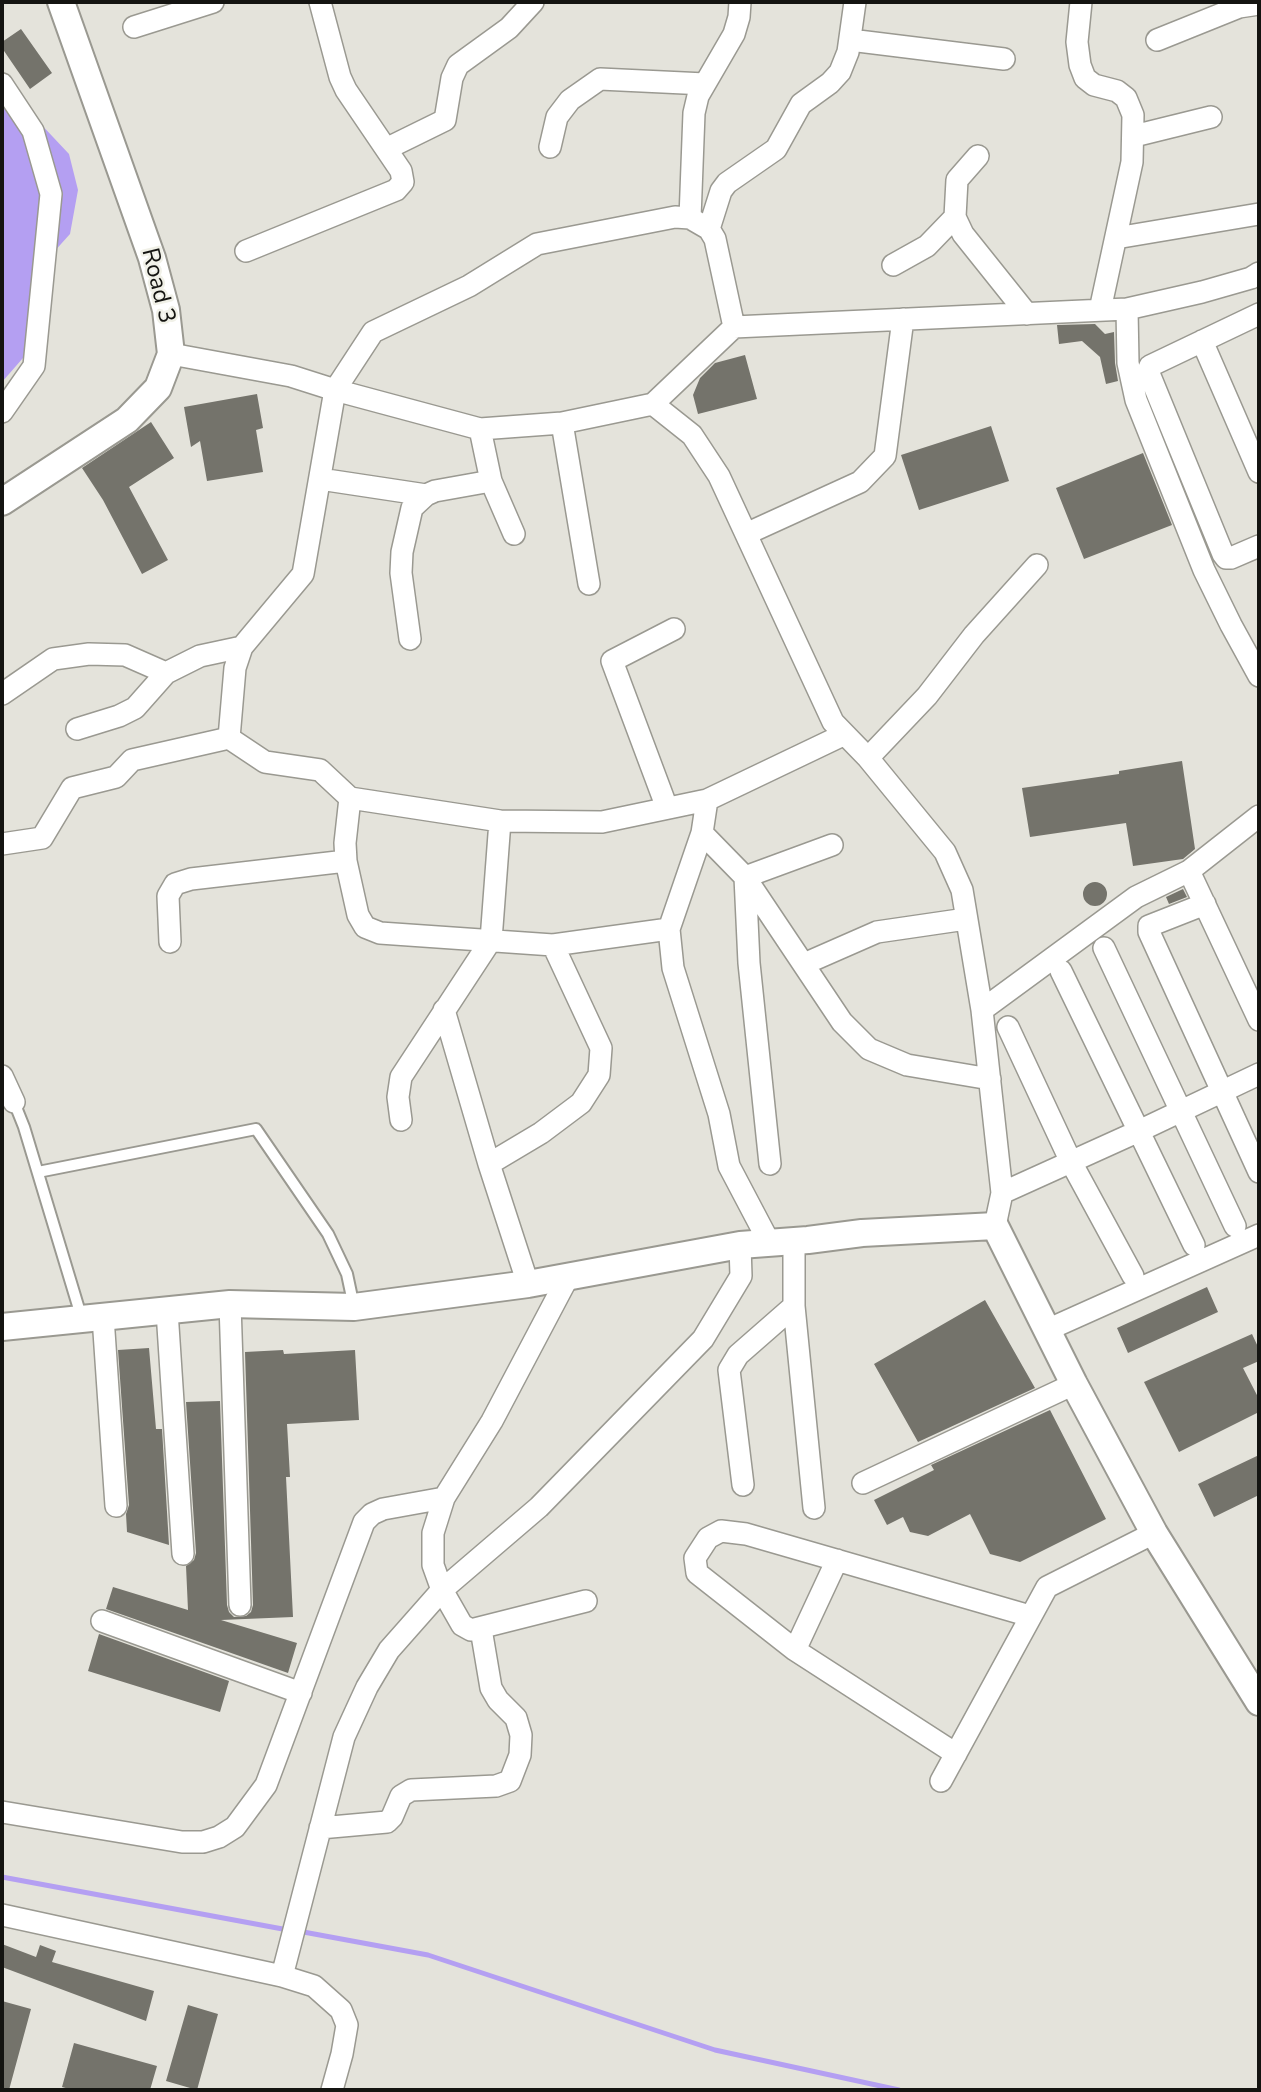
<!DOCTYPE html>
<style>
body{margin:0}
#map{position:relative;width:1261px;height:2092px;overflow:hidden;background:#e4e3db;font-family:"Nunito Sans",sans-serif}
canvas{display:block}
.frame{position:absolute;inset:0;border:4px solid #141411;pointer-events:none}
</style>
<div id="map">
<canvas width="1261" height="2092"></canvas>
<div class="frame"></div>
</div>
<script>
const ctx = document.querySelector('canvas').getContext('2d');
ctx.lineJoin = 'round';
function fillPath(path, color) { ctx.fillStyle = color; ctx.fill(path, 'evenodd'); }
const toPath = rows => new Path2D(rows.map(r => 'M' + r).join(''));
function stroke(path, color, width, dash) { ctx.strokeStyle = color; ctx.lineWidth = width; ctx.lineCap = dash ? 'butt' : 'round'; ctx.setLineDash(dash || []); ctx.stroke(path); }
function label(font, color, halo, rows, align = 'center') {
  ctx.font = font + ' "Nunito Sans",sans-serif'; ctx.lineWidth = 5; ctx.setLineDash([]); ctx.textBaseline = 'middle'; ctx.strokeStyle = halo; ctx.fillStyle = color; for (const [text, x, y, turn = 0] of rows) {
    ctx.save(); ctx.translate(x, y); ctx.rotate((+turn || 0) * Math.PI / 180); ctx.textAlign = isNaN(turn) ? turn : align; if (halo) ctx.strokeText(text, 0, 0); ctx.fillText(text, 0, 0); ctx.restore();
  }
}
const water = toPath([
 [2,92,21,103,69,154,78,190,70,234,52,254,33,267,46,321,23,358,2,382]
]);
const stream = toPath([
 [2,1877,288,1930],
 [298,1931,428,1955,715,2050,899,2090]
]);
const building = toPath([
 [21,29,52,73,30,89,2,48,2,42],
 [1095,324,1105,334,1114,332,1115,363,1118,381,1106,384,1100,357,1082,341,1059,344,1057,325],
 [745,355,757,399,698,414,693,395,700,378,715,363],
 [257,394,263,428,256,430,263,472,207,481,200,441,191,447,184,407],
 [151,422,174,458,129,487,168,560,142,574,103,500,82,468],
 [991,426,1009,481,919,510,901,455],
 [1143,453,1172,525,1084,559,1056,488],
 [1182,761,1195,849,1183,859,1133,866,1126,823,1030,837,1022,788,1119,774,1119,771],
 '1083 894a12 12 0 1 1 24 0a12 12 0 1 1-24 0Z',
 [1183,889,1187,897,1169,904,1166,897],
 [1207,1287,1218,1312,1128,1353,1117,1328],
 [985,1300,1035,1388,918,1442,874,1364],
 [1252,1334,1259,1349,1259,1361,1243,1368,1259,1399,1259,1412,1179,1452,1144,1382],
 [149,1348,156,1429,162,1429,169,1545,127,1532,126,1514,129,1505,118,1350],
 [283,1350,284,1354,355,1350,359,1420,287,1424,290,1477,286,1477,293,1617,221,1620,297,1643,288,1673,106,1609,113,1587,188,1610,186,1566,194,1560,196,1553,186,1402,220,1401,227,1605,229,1612,234,1617,246,1616,251,1612,253,1605,245,1352],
 [1050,1410,1106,1519,1020,1562,990,1554,970,1514,928,1536,910,1532,903,1517,887,1525,874,1500,934,1470,931,1465],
 [1259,1455,1259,1495,1214,1517,1198,1484],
 [99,1634,229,1681,220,1712,88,1671],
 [2,1944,36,1957,40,1945,56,1951,52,1962,154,1991,146,2021,2,1967],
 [2,2001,31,2009,9,2090,2,2090],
 [188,2005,218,2014,197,2090,166,2081],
 [74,2043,157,2066,150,2090,73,2090,62,2087]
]);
const service = toPath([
 [14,1102,24,1127,82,1319],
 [38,1172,256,1129,328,1234,347,1274,354,1307]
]);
const minor = toPath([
 [1081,2,1077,42,1080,65,1085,78,1094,85,1117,91,1126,98,1133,115,1132,162,1100,310],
 [134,27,213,2],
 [850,40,1004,59],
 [1157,40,1239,7,1259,4],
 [2,84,33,131,51,194,34,366,2,412],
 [1134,136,1211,117],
 [550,147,557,117,570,100,600,79,705,84],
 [386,149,445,120,452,78,458,65,509,28,533,2],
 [978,156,957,180,955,217,963,234,1027,314],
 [690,218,694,113,698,96,734,34,739,17,740,2],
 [709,229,721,191,727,183,776,149,801,104,830,83,840,72,848,52,855,2],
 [1116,238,1259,214],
 [246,251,396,190,403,182,401,171,346,90,340,77,320,2],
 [893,265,927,246,955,217],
 [1127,309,1128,363,1136,400,1204,570,1231,625,1259,676],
 [1259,314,1150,366,1148,371,1223,554,1226,558,1231,558,1259,546],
 [1202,341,1259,472],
 [171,354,291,376,335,390,480,429,562,423,653,404,734,327,1127,309,1202,292,1251,278,1259,273],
 [653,404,692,435,719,476,833,722,868,758,945,852,962,890,982,1010,1002,1193,995,1226],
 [562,423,589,584],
 [480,429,491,481],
 [320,479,426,495],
 [746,534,860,482,885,456,903,319],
 [410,639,401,573,402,552,412,508,426,495,435,491,491,481,514,534],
 [2,694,53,659,89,654,125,655,166,673],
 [77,729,119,716,135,708,166,673,200,656,242,647],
 [229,738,265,762,320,770,350,798,500,821,602,822,707,800,843,735],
 [868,758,927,696,974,635,1037,565],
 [350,798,345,843,346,861,358,915,365,927,380,933,553,945,669,929],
 [707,800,702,833,669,929,673,968,719,1114,729,1166,769,1242],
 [667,808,612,661,674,629],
 [702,833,745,877,842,1022,869,1049,907,1065,990,1079],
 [2,844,42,838,72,788,116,777,132,760,229,738,235,668,242,647,303,574,335,390,373,332,469,286,537,244,675,217,690,218,709,229,715,239,734,327],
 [1189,871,1259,1020],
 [1205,904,1149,926,1149,932,1259,1172],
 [170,942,168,896,175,884,191,879,346,861],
 [1104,948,1235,1226],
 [804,964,877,932,966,919],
 [1061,971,1194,1245],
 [444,1010,489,1164,528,1284],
 [982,1010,1136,897,1189,871,1259,816],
 [1008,1027,1071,1162,1133,1276],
 [2,1076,14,1102],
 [401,1120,398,1097,401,1077,491,940,500,821],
 [489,1164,541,1133,581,1103,599,1075,601,1048,553,945],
 [770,1164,749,963,745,877,832,845],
 [1002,1193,1139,1131,1259,1074],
 [794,1241,794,1306,814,1508],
 [568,1277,492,1421,444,1498,433,1533,433,1565,442,1590,462,1625,471,1630,586,1601],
 [230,1304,240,1605],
 [167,1311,183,1554],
 [103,1317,116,1506],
 [1047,1330,1259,1235],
 [863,1483,1074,1384],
 [743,1485,729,1370,738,1355,794,1306],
 [102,1621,301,1693],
 [795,1650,837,1560],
 [956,1754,795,1650,697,1573,695,1558,708,1538,721,1531,746,1534,1030,1616],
 [941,1781,1047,1587,1154,1533],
 [2,1812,182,1842,203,1842,219,1837,235,1827,266,1785,364,1522,372,1514,383,1509,444,1498],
 [320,1828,387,1822,392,1817,401,1796,411,1790,496,1786,510,1781,520,1755,521,1735,516,1718,498,1700,491,1688,481,1629],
 [2,1915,282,1976,314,1986,341,2010,347,2025,342,2054,332,2090],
 [282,1976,344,1737,367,1687,389,1650,442,1590,539,1507,703,1339,741,1276,740,1245]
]);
const tertiary = toPath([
 [2,502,127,420,158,388,171,354,166,310,152,258,61,2],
 [2,1327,230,1304,354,1307,528,1284,740,1245,808,1240,862,1233,995,1226,1074,1384,1154,1533,1259,1702]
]);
const streetNames = [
 ["Road 3",157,286,76]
];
fillPath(water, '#b49ff2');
stroke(stream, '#b49ff2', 5);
fillPath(building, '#74736b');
stroke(service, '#9a9991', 14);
stroke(minor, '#9a9991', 24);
stroke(tertiary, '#9a9991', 30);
stroke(service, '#fff', 10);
stroke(minor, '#fff', 21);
stroke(tertiary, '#fff', 26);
label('24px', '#141411', '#f1f1e8', streetNames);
</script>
